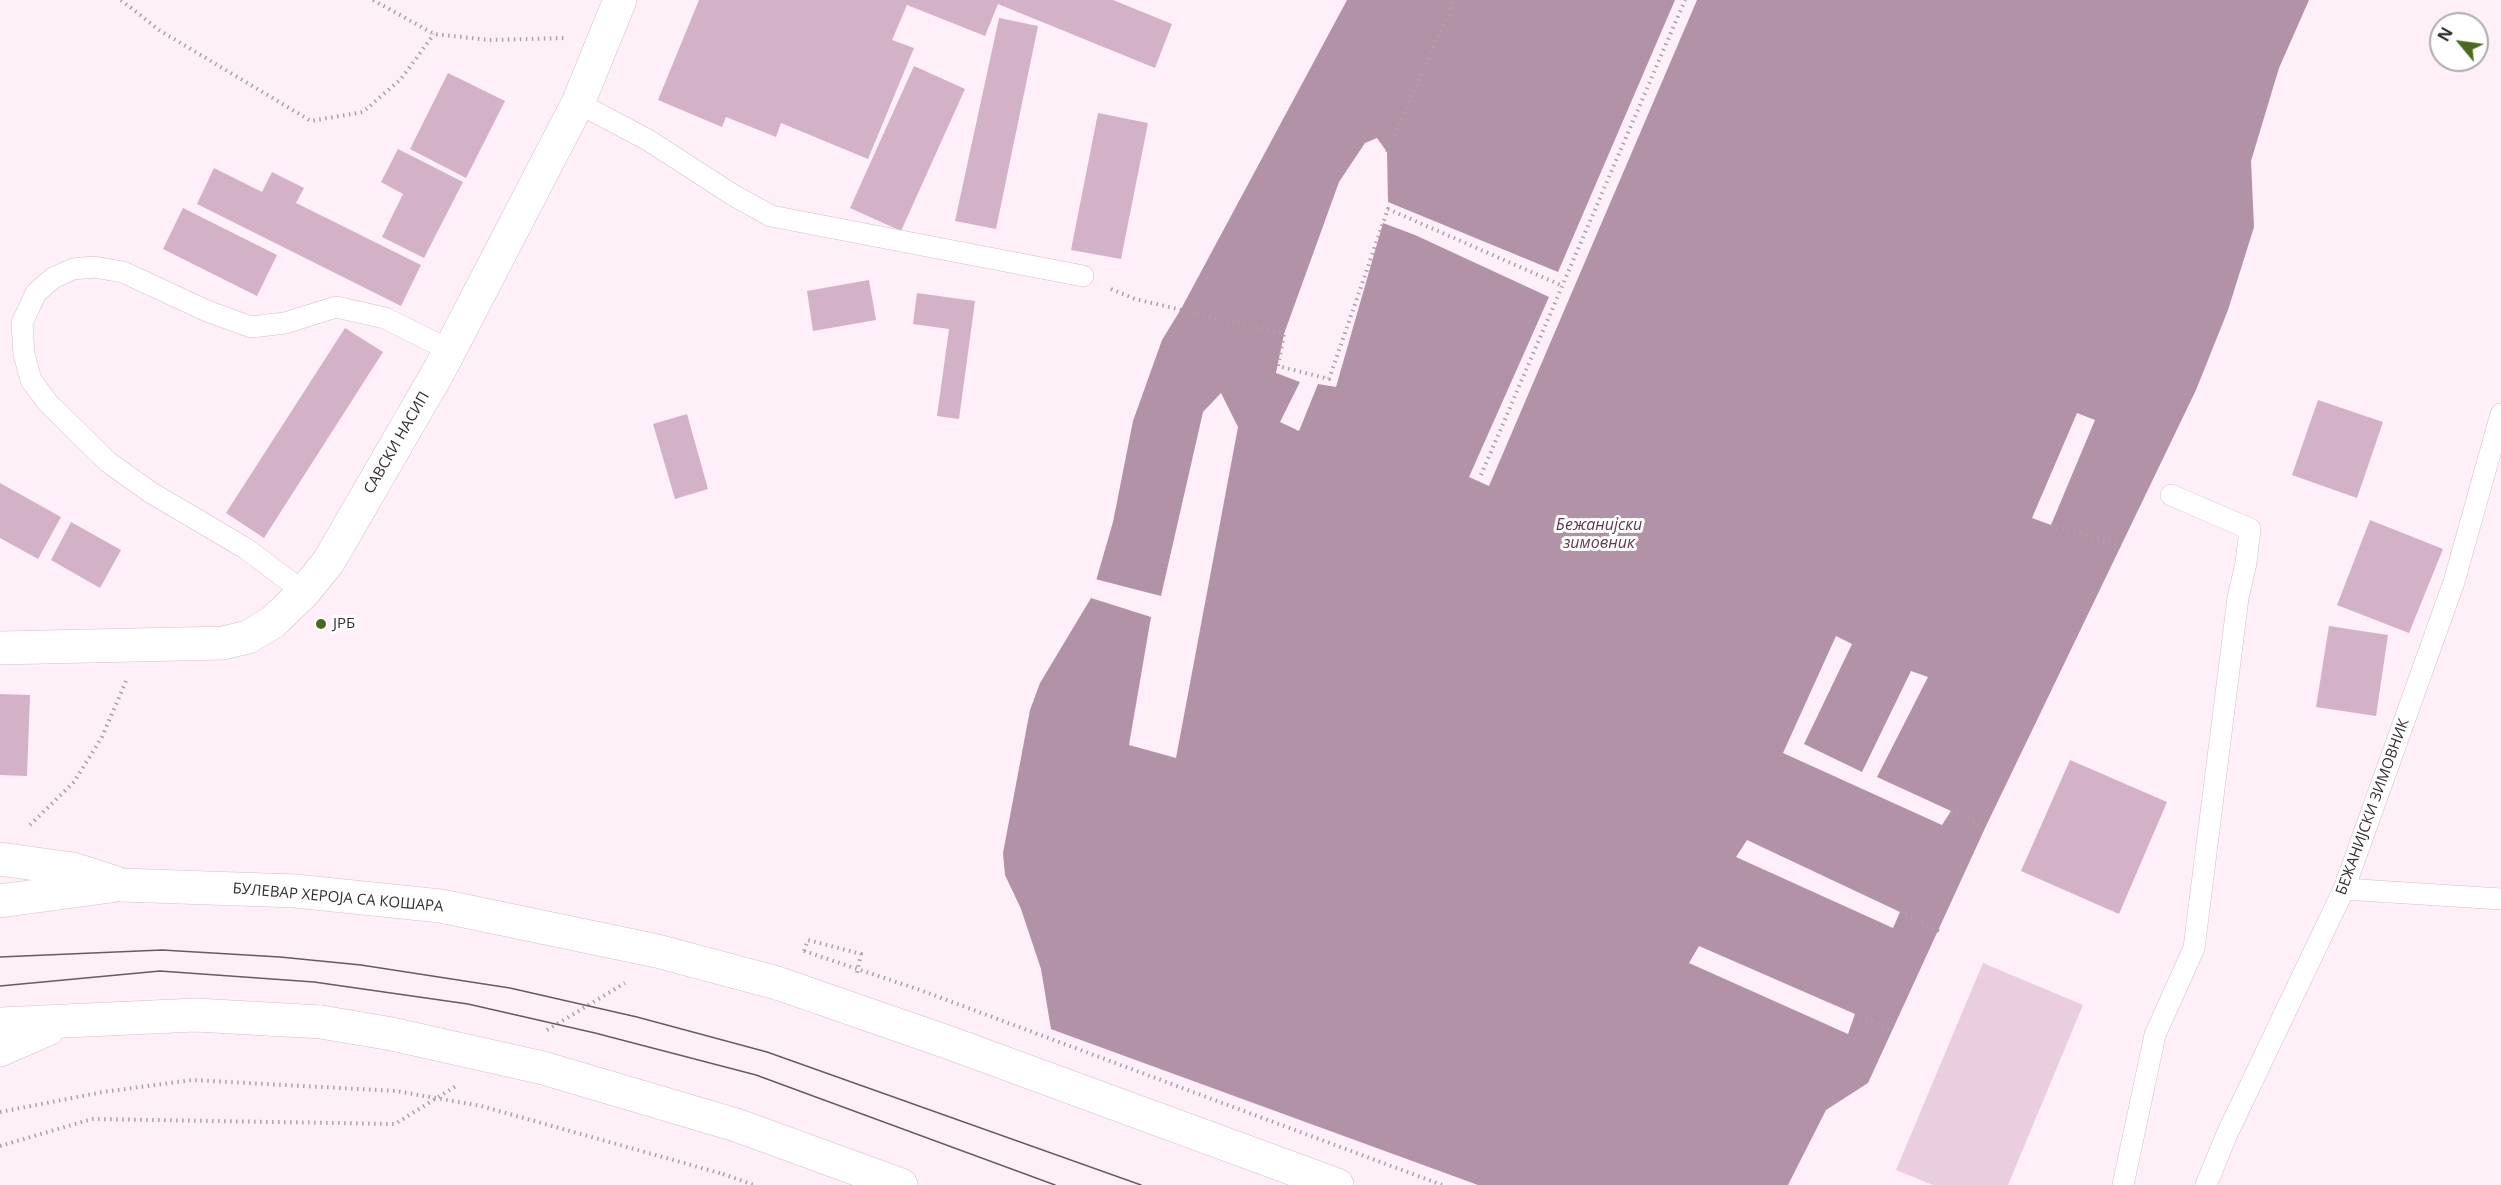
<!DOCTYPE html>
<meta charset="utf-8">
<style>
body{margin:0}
#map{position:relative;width:2501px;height:1185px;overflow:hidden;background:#ffeff9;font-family:"Open Sans",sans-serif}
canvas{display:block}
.north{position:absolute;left:2429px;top:12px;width:60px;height:60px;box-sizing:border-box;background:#fff;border:2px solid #aeabad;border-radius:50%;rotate:299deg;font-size:16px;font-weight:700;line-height:24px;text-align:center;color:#342d32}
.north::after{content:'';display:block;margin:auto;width:21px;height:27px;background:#4b6a1f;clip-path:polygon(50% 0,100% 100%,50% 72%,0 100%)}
</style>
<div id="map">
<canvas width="2501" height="1185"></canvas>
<div class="north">N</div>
</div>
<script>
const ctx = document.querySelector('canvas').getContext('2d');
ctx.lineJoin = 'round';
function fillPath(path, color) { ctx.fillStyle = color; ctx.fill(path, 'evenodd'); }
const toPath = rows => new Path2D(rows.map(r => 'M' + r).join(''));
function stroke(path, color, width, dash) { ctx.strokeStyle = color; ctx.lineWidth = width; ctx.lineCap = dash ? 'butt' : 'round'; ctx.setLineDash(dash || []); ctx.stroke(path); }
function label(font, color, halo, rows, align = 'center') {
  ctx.font = font + ' "Open Sans",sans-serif'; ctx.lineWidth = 6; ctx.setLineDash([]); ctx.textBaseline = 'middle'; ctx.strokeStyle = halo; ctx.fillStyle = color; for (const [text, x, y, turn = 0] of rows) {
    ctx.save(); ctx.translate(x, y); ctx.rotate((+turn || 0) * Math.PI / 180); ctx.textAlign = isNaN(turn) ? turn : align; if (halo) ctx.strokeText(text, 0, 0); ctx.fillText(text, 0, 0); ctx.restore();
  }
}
const green = toPath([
 [1983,963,2083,1005,2008,1185,1933,1185,1896,1170]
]);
const water = toPath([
 [1347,0,2309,0,2279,68,2251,161,2254,227,2228,310,2196,390,1986,826,1868,1083,1826,1110,1788,1185,1077,1185,1041,969,1021,909,1005,875,1003,853,1030,710,1040,683,1091,598,1113,522,1133,421,1162,340,1181,309]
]);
const pier = toPath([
 [1675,0,1697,0,1489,486,1469,477,1549,297,1415,235,1383,223,1336,387,1318,384,1299,431,1280,422,1300,382,1276,373,1284,334,1339,182,1365,143,1377,138,1387,152,1388,202,1558,272],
 [1221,393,1238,427,1176,758,1129,745,1151,617,1091,598,1095,579,1161,596,1203,412],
 [2077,413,2095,420,2051,525,2032,518],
 [1836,636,1852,644,1804,744,1862,772,1911,671,1928,677,1877,777,1951,811,1942,825,1783,753],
 [1747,840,1900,912,1893,928,1736,857],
 [1699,946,1855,1014,1848,1034,1689,963],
 [1048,1028,1478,1185,1074,1185]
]);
const building = toPath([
 [699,0,1113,0,1172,24,1155,68,998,4,985,36,907,5,892,40,914,48,868,159,781,123,776,137,726,117,722,127,658,100],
 [999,18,1038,26,996,229,955,221],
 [914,66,965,89,901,231,850,208],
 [448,73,505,101,466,178,410,149],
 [1098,113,1148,123,1121,259,1071,250],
 [398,149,463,182,424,258,382,237,403,194,381,182],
 [214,168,262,192,272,172,304,188,296,203,421,265,401,306,197,204],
 [183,208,277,255,257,296,163,249],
 [869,280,876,320,813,331,807,291],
 [917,293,975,301,959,419,937,416,949,329,913,324],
 [345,328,383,352,264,538,226,513],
 [2318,400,2383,422,2357,498,2292,475],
 [687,414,708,489,675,499,653,424],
 [0,483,61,517,38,559,0,538],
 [2370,520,2443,549,2409,633,2337,605],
 [71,522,121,550,100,588,51,560],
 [2329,626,2388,635,2376,716,2316,707],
 [0,694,30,695,27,776,0,775],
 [2070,760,2167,802,2119,914,2021,871]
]);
const path = toPath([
 [121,0,159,30,311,121,363,112,401,79,434,34],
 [373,0,434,34,489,40,567,38],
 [1387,152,1454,0],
 [1111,289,1135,299,1284,334,1278,366,1329,379,1388,209,1563,286],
 [1481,475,1685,0],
 [2051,525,2121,545],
 [1951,811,1986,826],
 [30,825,74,782,102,737,126,681],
 [1900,912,1939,931],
 [804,951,808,940,861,954,857,973],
 [1855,1014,1893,1031],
 [547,1030,625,983],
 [0,1146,92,1119,395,1124,456,1086],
 [723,1174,754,1185]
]);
const service = toPath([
 [578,103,648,140,733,195,771,216,1083,276],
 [304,592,245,548,150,492,108,462,48,403,31,380,24,354,22,323,36,293,53,278,73,269,94,267,123,272,207,311,251,327,285,323,336,307,385,318,449,350],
 [2344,889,2501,899],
 [2123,1185,2155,1035,2194,948,2238,598,2246,563,2250,529,2171,495],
 [2206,1185,2227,1134,2344,889,2454,582,2501,414]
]);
const minor = toPath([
 [0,648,223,643,248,637,273,622,304,592,329,561,440,369,578,103,620,0]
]);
const primary = toPath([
 [0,859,73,869,122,885],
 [0,901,111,886],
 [777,983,950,1043,1337,1185],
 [0,1024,196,1015,321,1022],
 [0,1050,48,1029],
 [736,1125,901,1185]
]);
const tram = toPath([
 [0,957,162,950,280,957,361,965,510,988,637,1017,767,1052,1141,1185],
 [0,986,160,971,314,982,468,1004,595,1033,756,1075,1055,1185]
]);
const pathBridge = toPath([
 [804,951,920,990,1442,1185],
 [0,1112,103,1092,192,1080,396,1091,481,1106,723,1174]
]);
const primaryBridge = toPath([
 [122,885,295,891,441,906,657,951,777,983],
 [321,1022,392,1034,543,1068,736,1125]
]);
const markers = [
 [321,624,6,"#4b6a1f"]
];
const streetNames = [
 ["САВСКИ НАСИП",397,443,-60],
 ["БЕЖАНИЈСКИ ЗИМОВНИК",2373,807,-70],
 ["БУЛЕВАР ХЕРОЈА СА КОШАРА",338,898,5]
];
const poiNames = [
 ["ЈРБ",333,624]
];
const waterNames = [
 ["Бежанијски",1599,525],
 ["зимовник",1599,543]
];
fillPath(green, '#eacee0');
fillPath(water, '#b292a7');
fillPath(pier, '#ffeff9');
fillPath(building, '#d3b2c7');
stroke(service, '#d2bfcb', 22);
stroke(minor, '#d2bfcb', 34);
stroke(primary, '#d2bfcb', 34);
stroke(path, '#aca0a8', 4, [1.5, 4.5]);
stroke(service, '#fff', 21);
stroke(minor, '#fff', 33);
stroke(primary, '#fff', 33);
stroke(tram, '#655c62', 1.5);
stroke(primaryBridge, '#d2bfcb', 34, []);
stroke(pathBridge, '#aca0a8', 4, [1.5, 4.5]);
stroke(primaryBridge, '#fff', 33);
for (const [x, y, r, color] of markers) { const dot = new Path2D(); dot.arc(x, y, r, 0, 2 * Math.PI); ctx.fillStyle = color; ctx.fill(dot); stroke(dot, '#fff', 2); }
label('15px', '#342d32', '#fff', streetNames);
label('15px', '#342d32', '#fff', poiNames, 'left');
label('italic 16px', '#633655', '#fff', waterNames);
</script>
